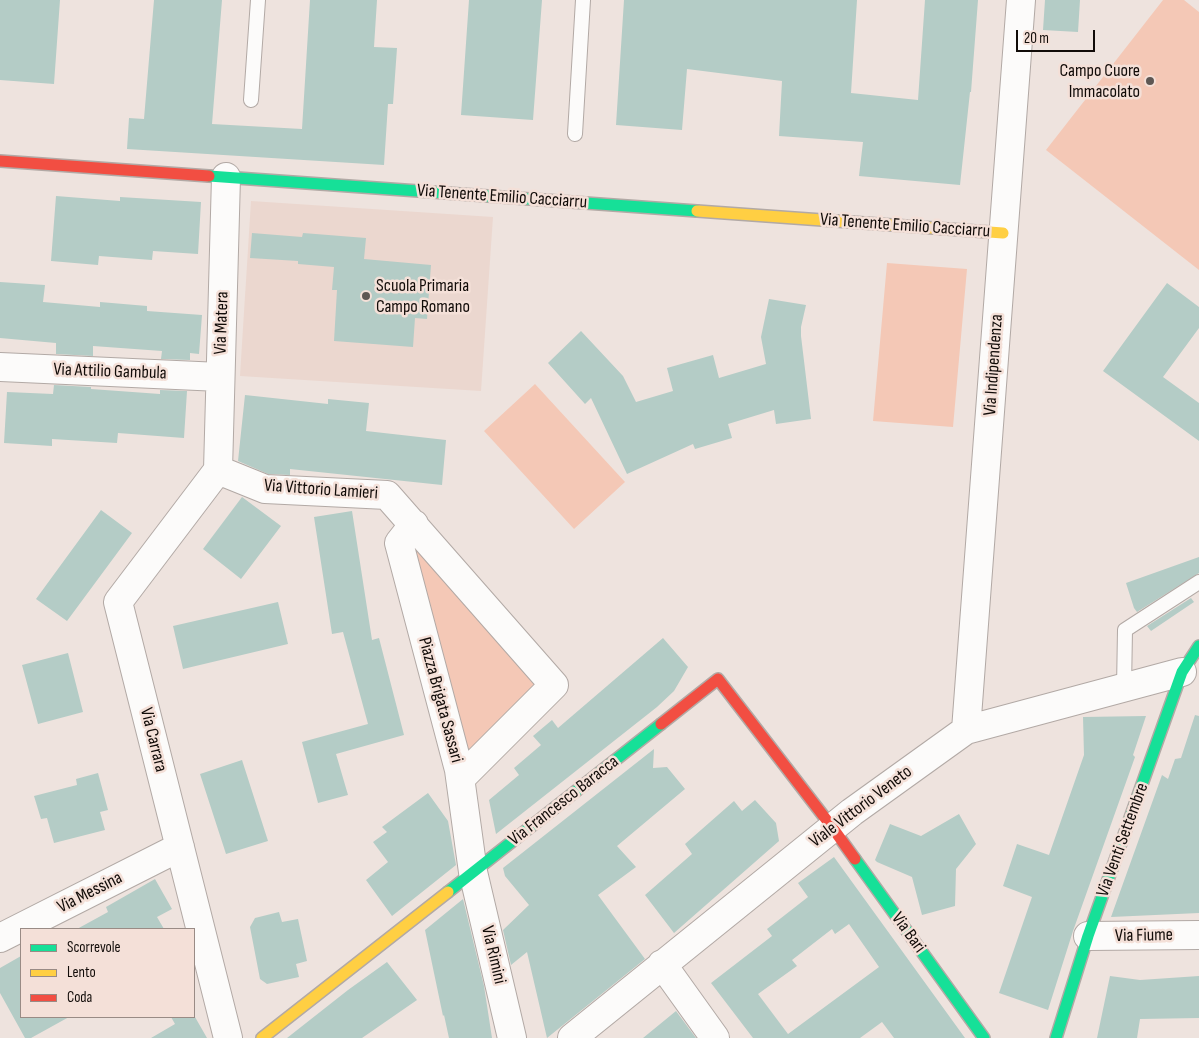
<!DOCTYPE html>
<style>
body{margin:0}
#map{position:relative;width:1199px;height:1038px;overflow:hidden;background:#eee3de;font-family:"Sofia Sans Condensed",sans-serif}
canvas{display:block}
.legend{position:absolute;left:20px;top:928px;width:175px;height:90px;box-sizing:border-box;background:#f4e0d8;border:1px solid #998b85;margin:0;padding:6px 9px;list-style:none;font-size:15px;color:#110b08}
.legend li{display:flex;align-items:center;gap:10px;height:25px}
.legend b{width:25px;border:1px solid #998b85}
.scale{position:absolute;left:1016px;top:30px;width:79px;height:22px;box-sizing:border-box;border:2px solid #110b08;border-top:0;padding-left:6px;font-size:15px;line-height:18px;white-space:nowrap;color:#110b08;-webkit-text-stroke:4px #f4e0d8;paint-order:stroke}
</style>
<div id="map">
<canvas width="1199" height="1038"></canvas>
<ul class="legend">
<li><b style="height:6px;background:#16e098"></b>Scorrevole</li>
<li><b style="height:6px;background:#ffcf43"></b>Lento</li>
<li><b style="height:6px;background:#f24e42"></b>Coda</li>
</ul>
<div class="scale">20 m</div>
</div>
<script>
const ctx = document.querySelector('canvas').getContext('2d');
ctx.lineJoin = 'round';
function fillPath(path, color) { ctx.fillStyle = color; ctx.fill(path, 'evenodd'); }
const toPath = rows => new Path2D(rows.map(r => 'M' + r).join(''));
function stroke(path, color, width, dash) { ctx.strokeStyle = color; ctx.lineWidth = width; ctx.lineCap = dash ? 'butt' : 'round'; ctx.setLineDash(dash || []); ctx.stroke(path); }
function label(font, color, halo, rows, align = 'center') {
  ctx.font = font + ' "Sofia Sans Condensed",sans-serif'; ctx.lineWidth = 5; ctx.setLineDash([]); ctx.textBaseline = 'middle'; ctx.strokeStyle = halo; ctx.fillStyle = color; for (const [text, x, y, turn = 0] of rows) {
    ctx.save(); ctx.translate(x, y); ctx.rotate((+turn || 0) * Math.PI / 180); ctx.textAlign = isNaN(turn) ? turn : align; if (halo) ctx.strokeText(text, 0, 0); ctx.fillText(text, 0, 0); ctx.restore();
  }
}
const built = toPath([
 [251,201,493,217,481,391,240,376]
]);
const green = toPath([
 [1163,0,1184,0,1199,12,1199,270,1046,150],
 [887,263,967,269,953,427,873,421],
 [535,384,625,482,574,529,484,431],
 [418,539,543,688,462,767,406,552]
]);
const building = toPath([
 [0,0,60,0,54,84,0,80],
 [154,0,222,0,212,124,302,129,310,0,377,0,374,47,397,48,393,104,388,104,384,165,127,149,129,118,144,119],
 [469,0,542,0,533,120,461,115],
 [624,0,857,0,851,93,918,100,925,0,978,0,971,92,970,92,960,185,859,176,863,142,779,136,782,81,687,69,682,130,616,125],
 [1045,0,1080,0,1078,32,1043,30],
 [56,196,120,201,120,197,201,202,198,254,153,251,152,260,99,256,98,265,51,261],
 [252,233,302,237,303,233,366,238,364,259,431,265,427,319,415,318,413,347,334,341,337,290,332,290,334,267,298,264,298,261,250,258],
 [0,282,45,285,43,302,100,307,100,302,147,306,147,311,202,315,199,354,190,353,190,360,161,359,162,351,93,346,93,356,56,354,56,343,0,338],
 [1167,283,1199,307,1199,328,1163,377,1199,403,1199,441,1103,371],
 [769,299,806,305,801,327,801,336,811,419,776,424,774,410,728,424,732,438,695,449,693,444,627,474,591,398,585,404,548,363,581,331,623,376,636,402,673,391,667,368,713,355,719,378,766,364,761,337],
 [54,385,91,387,91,389,160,394,160,390,187,391,184,438,118,433,117,443,52,439,52,446,4,443,7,392,53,394],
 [245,395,328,404,328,399,369,403,366,431,446,440,442,485,290,469,290,475,268,474,238,461],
 [242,497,281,526,241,579,203,549],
 [101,510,132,533,67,621,36,599],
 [352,511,372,640,379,638,404,735,336,754,348,795,318,803,302,742,368,724,343,632,332,634,314,517],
 [1199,557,1199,573,1137,612,1134,608,1126,583],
 [1191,598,1194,602,1151,631,1147,626],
 [278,602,288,644,183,669,173,626],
 [663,638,688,667,674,691,657,707,496,834,489,800,519,775,514,768,541,745,533,736,552,720,558,728],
 [68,653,83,712,38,724,22,665],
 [1195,715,1199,716,1199,913,1111,917,1162,775,1168,779,1175,759,1181,758],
 [1146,716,1133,755,1135,757,1073,931,1048,1010,999,993,1032,897,1003,886,1017,844,1049,855,1084,755,1083,717],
 [654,749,653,768,667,767,685,789,617,846,636,867,598,895,645,959,547,1038,527,952,511,965,503,930,529,905,505,876,503,868],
 [242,760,268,841,226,854,200,774],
 [98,773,108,810,100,812,105,830,54,843,47,818,41,819,34,796,77,785,76,779],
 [428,793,448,821,456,865,392,916,366,880,388,862,373,842,387,832,382,827],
 [755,800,776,823,779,841,674,933,645,895,692,854,685,844,734,801,742,811],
 [959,814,976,844,956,869,955,906,922,915,912,877,877,862,875,860,890,824,921,836],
 [834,857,965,1038,894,1038,882,1022,860,1038,753,1038,711,983,772,936,767,929,808,897,798,883],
 [849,924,879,967,788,1034,758,994,797,966,792,960,832,929,835,934],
 [155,879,172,909,157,917,164,929,77,929,108,912,106,907],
 [463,899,484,986,492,1038,449,1038,444,1015,443,1016,425,930],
 [279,912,282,922,298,919,307,961,296,964,299,977,267,984,260,979,250,927,255,918],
 [21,956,21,1017,69,1017,31,1038,25,1038,0,993,0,968],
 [387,962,417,1000,362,1038,287,1038,348,990],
 [1110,976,1140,980,1199,976,1199,1018,1140,1019,1137,1038,1097,1038],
 [676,1011,696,1038,643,1038],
 [171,1017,195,1017,207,1038,151,1038,175,1024]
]);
const lane = toPath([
 [251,100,258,0],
 [575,134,583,0],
 [1124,688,1125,630,1199,582]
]);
const street = toPath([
 [0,367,220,377],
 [218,470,118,602,228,1038],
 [218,470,265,489,387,495,554,685,461,778],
 [218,470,226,177],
 [414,524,399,543,459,770,473,872,512,1038],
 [966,730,1021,0],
 [1088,936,1199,935],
 [0,938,180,847],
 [662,964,715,1038],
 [572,1038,852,812,966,730,1182,672]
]);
const fast = toPath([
 [209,176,697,211],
 [855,859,984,1038],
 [448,892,661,724],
 [1056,1038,1088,936,1182,672,1199,646]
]);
const slow = toPath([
 [697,211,1003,233],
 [262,1038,448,892]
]);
const jam = toPath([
 [0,161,209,176],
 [661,724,718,679,832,827,855,859]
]);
const markers = [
 [1150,81,5,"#5e5753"],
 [366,296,5,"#5e5753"]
];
const poiNames = [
 ["Campo Cuore",1140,71],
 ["Immacolato",1140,92],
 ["Scuola Primaria",376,286,"left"],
 ["Campo Romano",376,307,"left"]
];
const streetNames = [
 ["Via Tenente Emilio Cacciarru",502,197,4],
 ["Via Tenente Emilio Cacciarru",905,226,4],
 ["Via Matera",222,323,-88],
 ["Via Indipendenza",994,365,-86],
 ["Via Attilio Gambula",110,372,2],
 ["Via Vittorio Lamieri",321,490,4],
 ["Piazza Brigata Sassari",440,700,75],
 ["Via Carrara",153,740,76],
 ["Via Francesco Baracca",564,801,-38],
 ["Viale Vittorio Veneto",861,807,-37],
 ["Via Venti Settembre",1123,840,-70],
 ["Via Messina",90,893,-27],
 ["Via Bari",908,933,54],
 ["Via Fiume",1144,936,-1],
 ["Via Rimini",493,955,77]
];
fillPath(built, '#ebd7cf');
fillPath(green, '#f4c8b6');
fillPath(building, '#b4ccc6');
stroke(lane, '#b2a9a5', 16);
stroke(street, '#b2a9a5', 30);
stroke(fast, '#b2a9a5', 14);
stroke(slow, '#b2a9a5', 14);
stroke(jam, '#b2a9a5', 14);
stroke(lane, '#fcfbfa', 14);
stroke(street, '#fcfbfa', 28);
stroke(fast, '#16e098', 11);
stroke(slow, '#ffcf43', 11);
stroke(jam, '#f24e42', 11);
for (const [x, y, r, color] of markers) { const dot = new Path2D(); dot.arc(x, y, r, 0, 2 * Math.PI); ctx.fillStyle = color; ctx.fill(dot); stroke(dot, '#f4e0d8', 2); }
label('18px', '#110b08', '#f4e0d8', poiNames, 'right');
label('18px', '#110b08', '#f4e0d8', streetNames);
</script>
